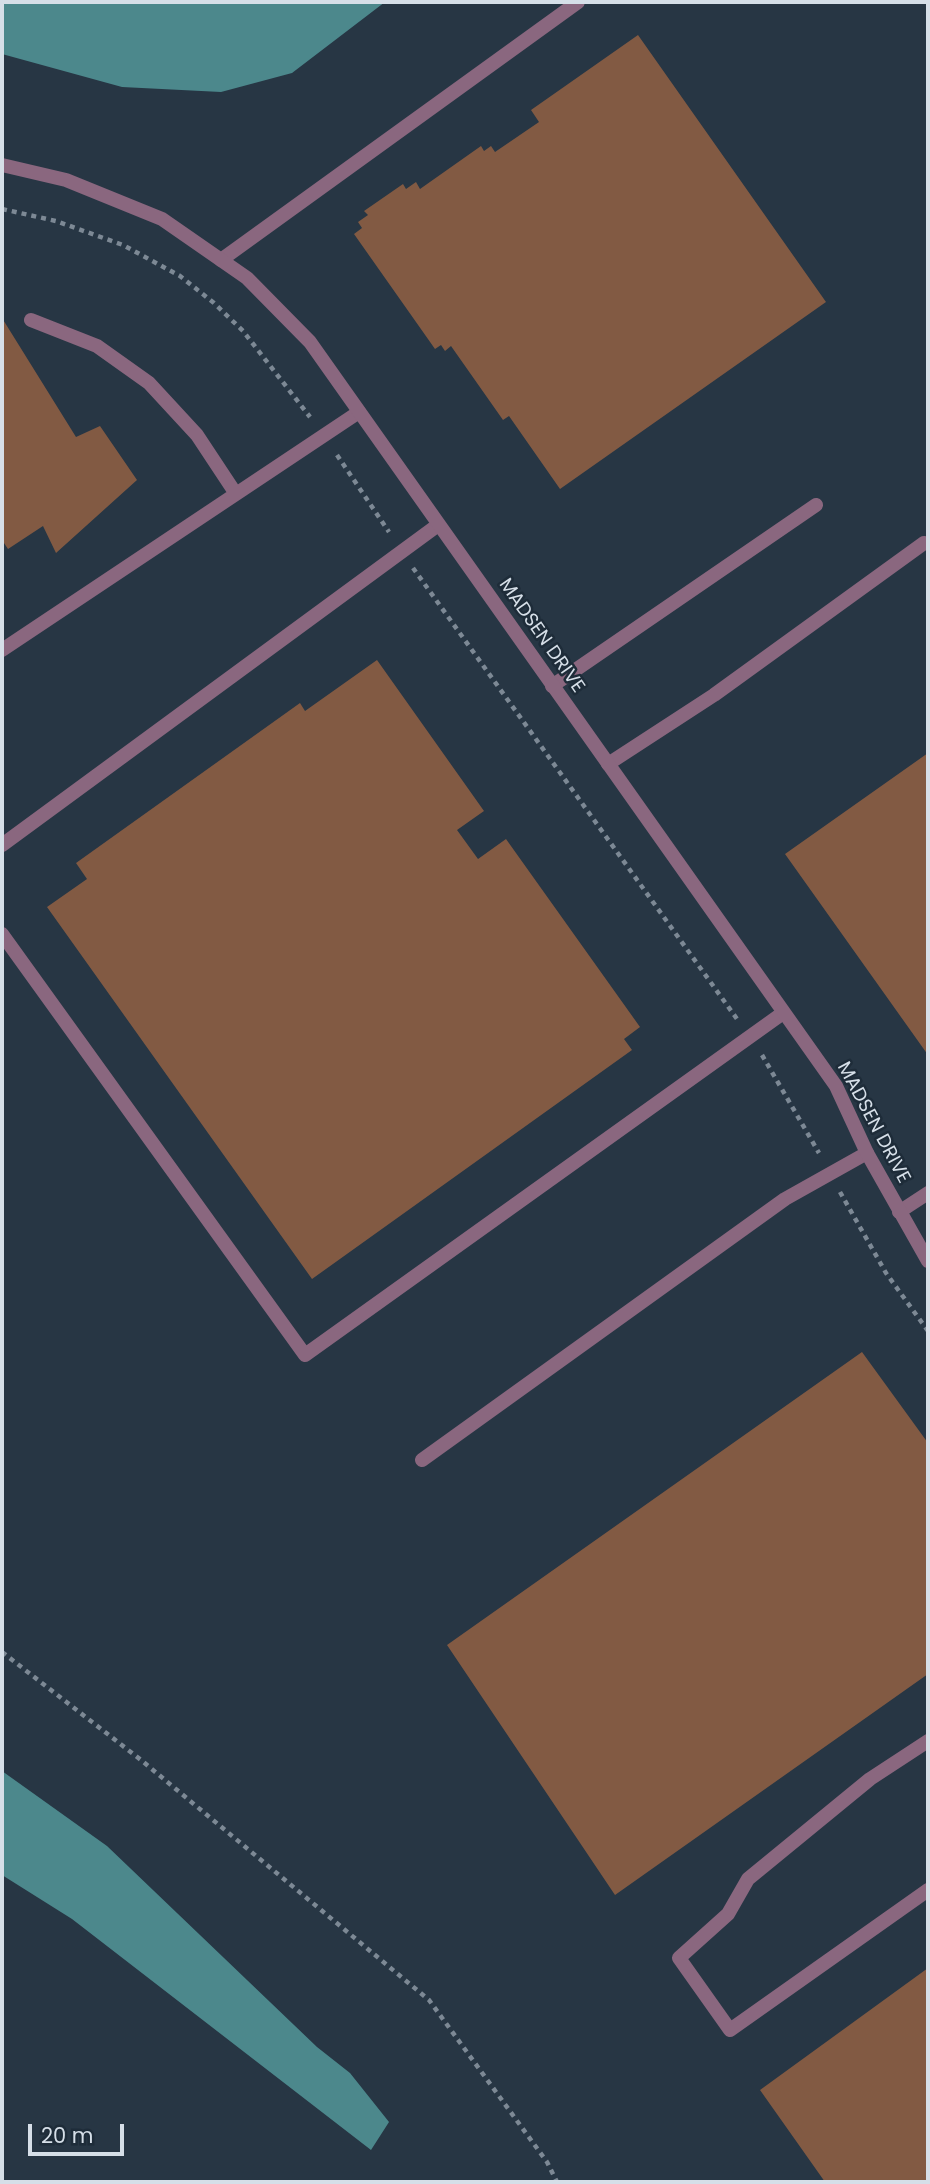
<!DOCTYPE html>
<style>
body{margin:0}
#map{position:relative;width:930px;height:2184px;overflow:hidden;background:#273644;font-family:Poppins,sans-serif}
canvas{display:block}
.frame{position:absolute;inset:0;border:4px solid #d6dfe8;pointer-events:none}
.scale{position:absolute;left:28px;top:2124px;width:96px;height:32px;box-sizing:border-box;border:4px solid #d6dfe8;border-top:0;padding-left:9px;font-size:21px;line-height:24px;white-space:nowrap;color:#d6dfe8;-webkit-text-stroke:5px #1e2c39;paint-order:stroke}
</style>
<div id="map">
<canvas width="930" height="2184"></canvas>
<div class="frame"></div>
<div class="scale">20 m</div>
</div>
<script>
const ctx = document.querySelector('canvas').getContext('2d');
ctx.lineJoin = 'round';
function fillPath(path, color) { ctx.fillStyle = color; ctx.fill(path, 'evenodd'); }
const toPath = rows => new Path2D(rows.map(r => 'M' + r).join(''));
function stroke(path, color, width, dash) { ctx.strokeStyle = color; ctx.lineWidth = width; ctx.lineCap = dash ? 'butt' : 'round'; ctx.setLineDash(dash || []); ctx.stroke(path); }
function label(font, color, halo, rows, align = 'center') {
  ctx.font = font + ' Poppins,sans-serif'; ctx.lineWidth = 5; ctx.setLineDash([]); ctx.textBaseline = 'middle'; ctx.strokeStyle = halo; ctx.fillStyle = color; for (const [text, x, y, turn = 0] of rows) {
    ctx.save(); ctx.translate(x, y); ctx.rotate((+turn || 0) * Math.PI / 180); ctx.textAlign = isNaN(turn) ? turn : align; if (halo) ctx.strokeText(text, 0, 0); ctx.fillText(text, 0, 0); ctx.restore();
  }
}
const water = toPath([
 [2,2,385,2,292,73,221,92,122,87,2,54],
 [2,1771,107,1846,317,2047,350,2073,389,2122,371,2150,72,1919,2,1875]
]);
const building = toPath([
 [638,35,826,302,560,489,509,416,503,420,451,346,445,351,441,345,435,349,354,234,362,228,358,222,368,215,364,211,403,184,406,189,416,182,420,189,481,146,484,151,491,146,495,152,539,122,531,110],
 [2,318,76,437,100,426,137,480,56,553,43,526,8,549,2,540],
 [377,660,484,811,457,830,478,859,506,839,640,1027,624,1039,632,1050,312,1279,47,907,87,879,76,863,300,703,305,711],
 [928,753,928,1055,785,854],
 [862,1352,928,1443,928,1674,615,1895,447,1645],
 [928,1968,928,2182,825,2182,760,2090]
]);
const path = toPath([
 [2,209,56,221,123,245,180,276,214,303,243,331,310,417],
 [337,455,389,532],
 [413,568,737,1019],
 [762,1055,819,1153],
 [840,1192,886,1273,928,1331],
 [2,1652,141,1760,429,2000,547,2162,557,2182]
]);
const service = toPath([
 [221,260,578,2],
 [31,320,97,346,149,383,197,435,236,494],
 [2,650,359,412],
 [552,686,816,505],
 [608,764,714,695,924,543],
 [2,845,438,525],
 [2,934,305,1355,783,1013],
 [899,1212,928,1193],
 [422,1460,785,1199,867,1153],
 [928,1741,870,1779,748,1879,728,1914,679,1958,730,2030,928,1890]
]);
const minor = toPath([
 [2,165,66,180,162,219,247,278,310,342,836,1086,867,1153,928,1261]
]);
const streetNames = [
 ["MADSEN DRIVE",541,636,55],
 ["MADSEN DRIVE",873,1123,62]
];
fillPath(water, '#4c888c');
fillPath(building, '#825a43');
stroke(path, '#7d8995', 4.5, [5, 5]);
stroke(service, '#8a677f', 14);
stroke(minor, '#8a677f', 14);
label('19px', '#d6dfe8', '#1e2c39', streetNames);
</script>
